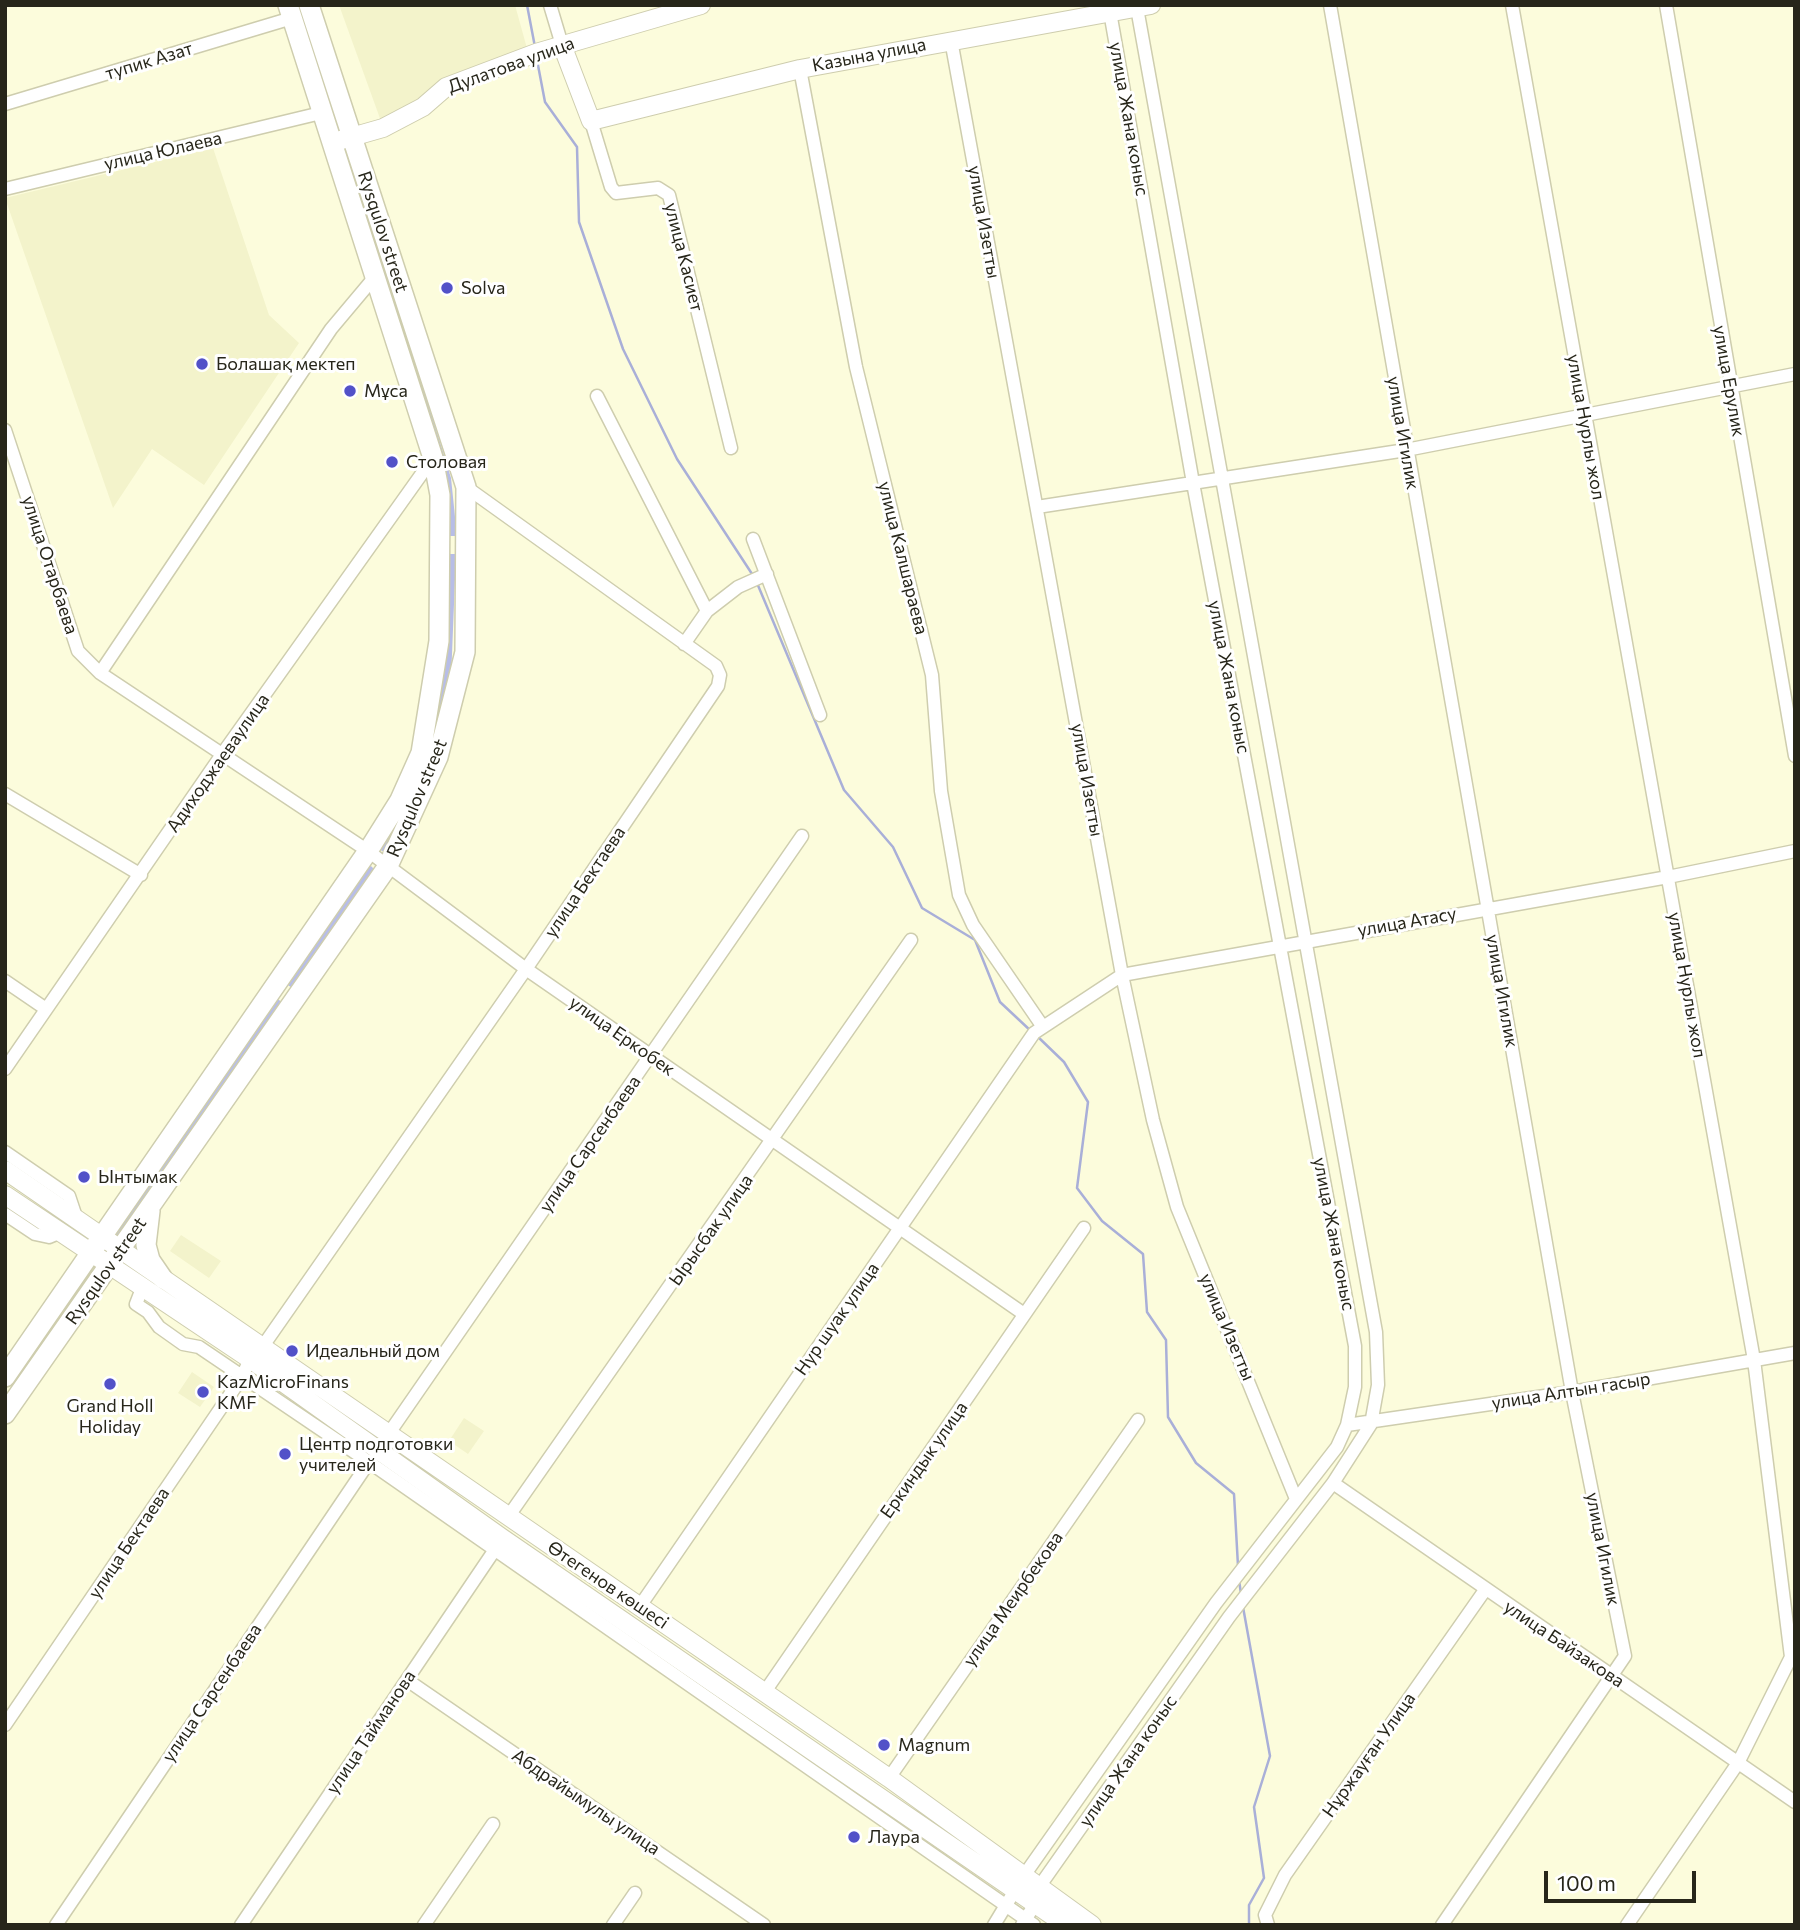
<!DOCTYPE html>
<meta charset="utf-8">
<style>
body{margin:0}
#map{position:relative;width:1800px;height:1930px;overflow:hidden;background:#fcfcdc;font-family:Commissioner,sans-serif}
canvas{display:block}
.frame{position:absolute;inset:0;border:7px solid #27261a;pointer-events:none}
.scale{position:absolute;left:1544px;top:1871px;width:152px;height:32px;box-sizing:border-box;border:4px solid #27261a;border-top:0;padding-left:9px;font-size:21px;line-height:24px;white-space:nowrap;color:#27261a;-webkit-text-stroke:5px #fff;paint-order:stroke}
</style>
<div id="map">
<canvas width="1800" height="1930"></canvas>
<div class="frame"></div>
<div class="scale">100 m</div>
</div>
<script>
const ctx = document.querySelector('canvas').getContext('2d');
ctx.lineJoin = 'round';
function fillPath(path, color) { ctx.fillStyle = color; ctx.fill(path, 'evenodd'); }
const toPath = rows => new Path2D(rows.map(r => 'M' + r).join(''));
function stroke(path, color, width, dash) { ctx.strokeStyle = color; ctx.lineWidth = width; ctx.lineCap = dash ? 'butt' : 'round'; ctx.setLineDash(dash || []); ctx.stroke(path); }
function label(font, color, halo, rows, align = 'center') {
  ctx.font = font + ' Commissioner,sans-serif'; ctx.lineWidth = 6; ctx.setLineDash([]); ctx.textBaseline = 'middle'; ctx.strokeStyle = halo; ctx.fillStyle = color; for (const [text, x, y, turn = 0] of rows) {
    ctx.save(); ctx.translate(x, y); ctx.rotate((+turn || 0) * Math.PI / 180); ctx.textAlign = isNaN(turn) ? turn : align; if (halo) ctx.strokeText(text, 0, 0); ctx.fillText(text, 0, 0); ctx.restore();
  }
}
const built = toPath([
 [339,5,515,5,528,52,382,124],
 [213,148,269,315,299,343,204,485,152,449,113,508,5,198],
 [181,1235,221,1261,209,1278,170,1251],
 [192,1372,214,1387,200,1407,178,1393],
 [464,1418,484,1431,468,1454,449,1441]
]);
const forest = toPath([
 [349,148,451,478,457,536,448,536,342,151],
 [450,554,456,554,451,679,432,756,387,853,378,849,427,753,443,680],
 [370,865,376,871,294,989,286,984],
 [277,999,286,1004,122,1238,113,1233]
]);
const stream = toPath([
 [527,5,535,47],
 [537,60,545,102,577,147,579,222,623,349,677,459,754,577],
 [757,583,844,790,893,847,922,908,975,940,1000,1002,1032,1032],
 [1037,1036,1064,1062,1088,1102,1077,1188,1102,1221,1143,1254,1147,1312,1166,1340,1168,1417,1196,1463,1234,1494,1238,1566],
 [1239,1580,1241,1594],
 [1243,1607,1270,1756,1254,1807,1264,1878,1249,1905,1249,1925]
]);
const street = toPath([
 [550,5,562,45],
 [1330,5,1572,1392,1625,1656,1442,1925],
 [1512,5,1754,1360,1791,1657,1738,1763,1627,1925],
 [1666,5,1795,756],
 [951,40,1122,975,1153,1120,1177,1207,1296,1499],
 [800,69,856,367,932,675,941,791,959,895,973,925,1043,1027],
 [5,104,292,18],
 [591,121,611,187,616,193,658,188,669,195,731,448],
 [5,189,321,113],
 [597,396,707,611],
 [5,430,78,651,100,673,368,851,526,969,1024,1314],
 [1037,507,1406,450,1795,374],
 [753,539,820,715],
 [684,644,707,611,738,587,767,574],
 [100,673,331,329,373,279],
 [5,794,141,875],
 [5,981,46,1009],
 [5,1069,223,753,433,458],
 [5,1152,69,1196,77,1220],
 [5,1214,35,1234,49,1237,61,1232],
 [143,1286,136,1304,148,1312,159,1327,183,1344,199,1347,369,1462,1034,1925],
 [263,1346,526,969,718,686,720,675,716,666,466,487],
 [1347,1425,1572,1392,1795,1353],
 [385,1439,802,836],
 [1333,1483,1795,1802],
 [508,1517,911,940],
 [640,1606,1034,1033,1122,975,1668,877,1795,851],
 [407,1680,764,1925],
 [764,1693,1084,1228],
 [5,1725,242,1377,250,1359],
 [889,1778,1138,1420],
 [56,1925,369,1462],
 [241,1925,498,1545],
 [424,1925,493,1824],
 [613,1925,635,1893],
 [994,1925,1023,1877,1216,1603,1337,1447,1347,1425,1355,1387,1355,1346,1193,483,1110,12],
 [1022,1925,1035,1904,1039,1887,1229,1617,1333,1483,1371,1424,1378,1385,1376,1332,1137,8],
 [1268,1925,1265,1915,1285,1875,1485,1590]
]);
const secondary = toPath([
 [562,45,591,121,800,69,1151,5],
 [341,140,383,128,423,107,446,87,536,53,701,5],
 [5,1170,889,1778,1092,1925],
 [5,1195,250,1359,502,1538,1066,1925]
]);
const primary = toPath([
 [150,1211,146,1245,150,1260,163,1279],
 [5,1377,368,851,400,800,421,753,439,641,440,495,433,458,288,5],
 [5,1414,388,866,438,757,465,652,466,487,309,5]
]);
const markers = [
 [447,288,7,"#5251c8"],
 [202,364,7,"#5251c8"],
 [350,391,7,"#5251c8"],
 [392,462,7,"#5251c8"],
 [84,1177,7,"#5251c8"],
 [292,1351,7,"#5251c8"],
 [110,1384,7,"#5251c8"],
 [203,1392,7,"#5251c8"],
 [285,1454,7,"#5251c8"],
 [884,1745,7,"#5251c8"],
 [854,1837,7,"#5251c8"]
];
const streetNames = [
 ["Казына улица",869,55,-11],
 ["тупик Азат",149,61,-17],
 ["Дулатова улица",511,65,-20],
 ["улица Жана коныс",1129,119,80],
 ["улица Юлаева",163,151,-13],
 ["улица Изетты",984,222,80],
 ["Rysqulov street",383,232,72],
 ["улица Касиет",684,257,76],
 ["улица Ерулик",1729,381,80],
 ["улица Нурлы жол",1586,427,80],
 ["улица Игилик",1403,433,80],
 ["улица Калшараева",903,558,76],
 ["улица Отарбаева",50,565,72],
 ["улица Жана коныс",1229,677,79],
 ["Адиходжаеваулица",218,763,-55],
 ["улица Изетты",1087,780,80],
 ["Rysqulov street",417,798,-67],
 ["улица Бектаева",585,882,-56],
 ["улица Атасу",1407,922,-10],
 ["улица Нурлы жол",1687,985,80],
 ["улица Игилик",1502,991,80],
 ["улица Еркобек",622,1036,35],
 ["улица Сарсенбаева",590,1144,-55],
 ["Ырысбак улица",711,1230,-55],
 ["улица Жана коныс",1334,1234,79],
 ["Rysqulov street",106,1271,-55],
 ["Нур шуак улица",837,1319,-55],
 ["улица Изетты",1227,1327,67],
 ["улица Алтын гасыр",1571,1391,-9],
 ["Еркиндык улица",924,1460,-55],
 ["улица Бектаева",129,1543,-56],
 ["улица Игилик",1603,1549,79],
 ["Өтегенов көшесі",608,1585,34],
 ["улица Меирбекова",1013,1599,-55],
 ["улица Байзакова",1564,1644,34],
 ["улица Сарсенбаева",212,1693,-56],
 ["улица Тайманова",371,1732,-56],
 ["Нұржауған Улица",1369,1755,-55],
 ["улица Жана коныс",1128,1761,-55],
 ["Абдрайымулы улица",586,1802,34]
];
const poiNames = [
 ["Solva",461,288],
 ["Болашақ мектеп",216,364],
 ["Мұса",364,391],
 ["Столовая",406,462],
 ["Ынтымак",98,1177],
 ["Идеальный дом",306,1351],
 ["KazMicroFinans",217,1382],
 ["KMF",217,1403],
 ["Grand Holl",110,1406,"center"],
 ["Holiday",110,1427,"center"],
 ["Центр подготовки",299,1444],
 ["учителей",299,1465],
 ["Magnum",898,1745],
 ["Лаура",868,1837]
];
fillPath(built, '#f3f3cb');
fillPath(forest, '#b7bde7');
stroke(stream, '#a9afd8', 2.5);
stroke(street, '#cecdae', 15);
stroke(secondary, '#cecdae', 20);
stroke(primary, '#cecdae', 22);
stroke(street, '#fff', 12);
stroke(secondary, '#fff', 18);
stroke(primary, '#fff', 19);
for (const [x, y, r, color] of markers) { const dot = new Path2D(); dot.arc(x, y, r, 0, 2 * Math.PI); ctx.fillStyle = color; ctx.fill(dot); stroke(dot, '#fff', 2.5); }
label('18px', '#27261a', '#fff', streetNames);
label('18px', '#27261a', '#fff', poiNames, 'left');
</script>
